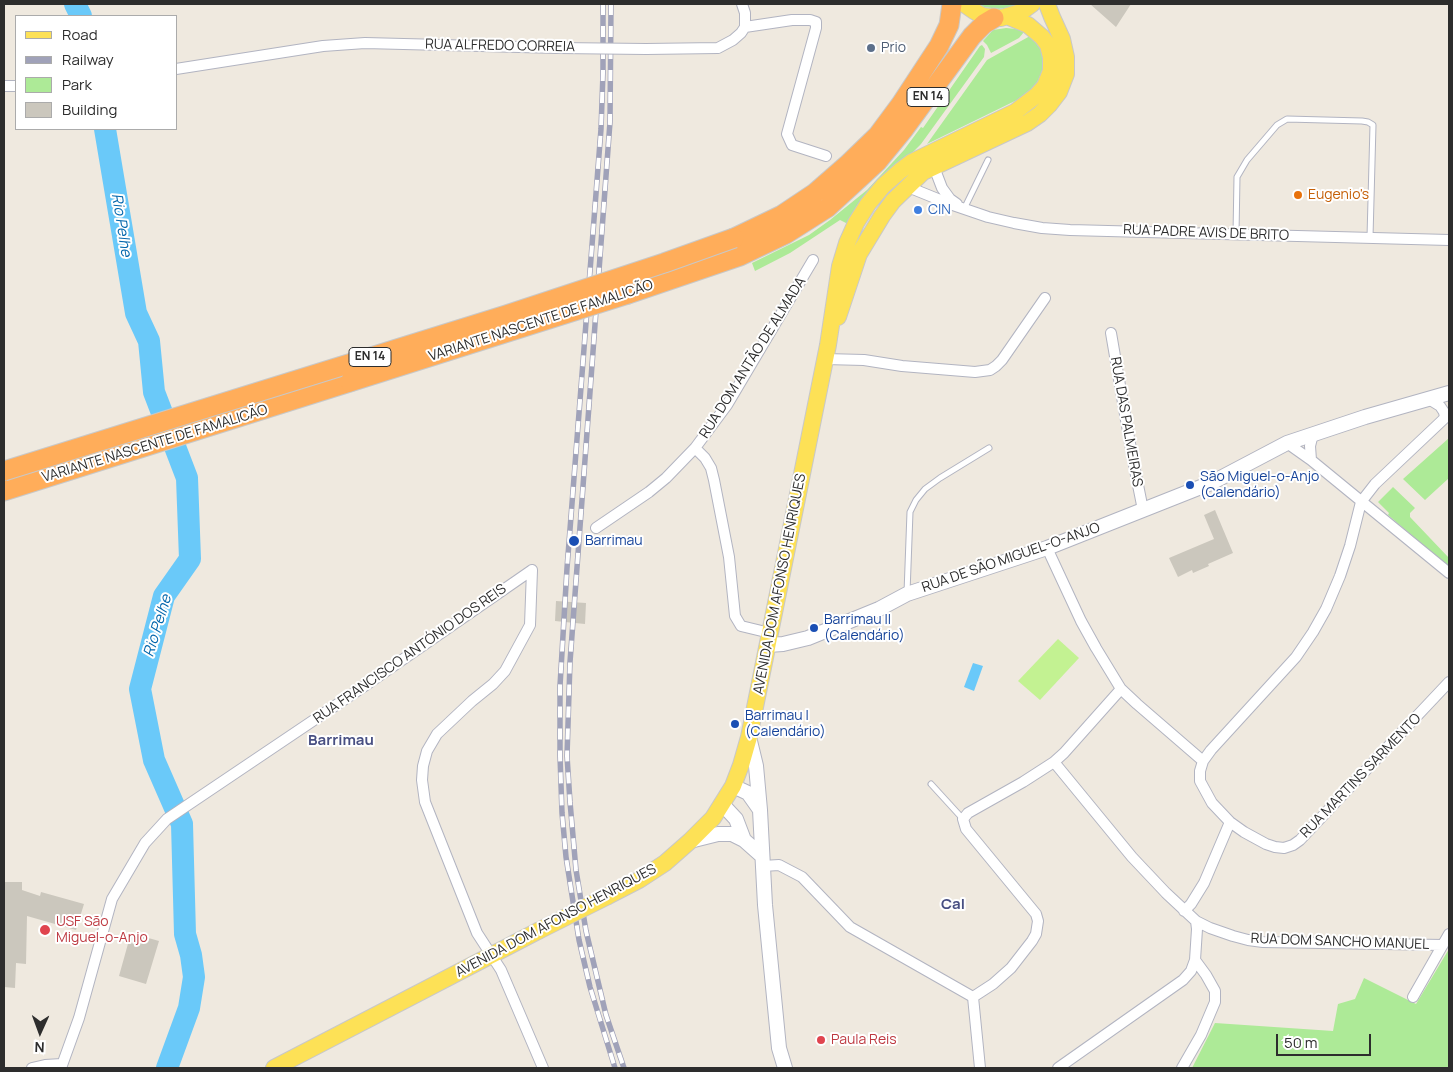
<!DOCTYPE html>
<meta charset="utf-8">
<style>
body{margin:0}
#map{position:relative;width:1453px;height:1072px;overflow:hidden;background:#efe9df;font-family:Manrope,sans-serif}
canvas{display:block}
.frame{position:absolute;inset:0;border:5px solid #2d2d2d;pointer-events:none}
.legend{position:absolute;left:15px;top:15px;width:162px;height:115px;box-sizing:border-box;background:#fff;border:1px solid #ababab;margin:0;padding:6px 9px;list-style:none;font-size:15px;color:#2d2d2d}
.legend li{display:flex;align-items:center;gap:10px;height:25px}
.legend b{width:25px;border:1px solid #ababab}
.north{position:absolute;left:15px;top:1007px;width:50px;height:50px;-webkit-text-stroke:4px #fff;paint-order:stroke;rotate:182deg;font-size:14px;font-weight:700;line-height:20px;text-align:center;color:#2d2d2d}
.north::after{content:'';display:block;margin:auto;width:18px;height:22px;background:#2d2d2d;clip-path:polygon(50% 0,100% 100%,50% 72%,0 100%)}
.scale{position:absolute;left:1276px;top:1034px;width:95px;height:22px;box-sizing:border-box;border:2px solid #2d2d2d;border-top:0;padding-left:6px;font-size:15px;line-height:18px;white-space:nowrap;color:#2d2d2d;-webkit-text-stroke:4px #fff;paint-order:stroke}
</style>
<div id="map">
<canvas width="1453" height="1072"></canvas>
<div class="frame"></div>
<ul class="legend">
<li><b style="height:6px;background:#fde156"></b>Road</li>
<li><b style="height:6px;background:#a0a2b9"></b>Railway</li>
<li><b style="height:14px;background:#adea97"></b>Park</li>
<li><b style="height:14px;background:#cbc7bd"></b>Building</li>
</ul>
<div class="north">N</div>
<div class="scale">50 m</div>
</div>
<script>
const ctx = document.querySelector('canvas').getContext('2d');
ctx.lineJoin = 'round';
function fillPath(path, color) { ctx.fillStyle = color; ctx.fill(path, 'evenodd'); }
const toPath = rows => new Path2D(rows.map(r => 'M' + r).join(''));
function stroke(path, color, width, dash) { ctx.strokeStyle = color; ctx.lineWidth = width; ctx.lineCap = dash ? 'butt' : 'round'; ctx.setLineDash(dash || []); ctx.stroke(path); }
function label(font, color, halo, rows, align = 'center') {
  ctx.font = font + ' Manrope,sans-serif'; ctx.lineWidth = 4; ctx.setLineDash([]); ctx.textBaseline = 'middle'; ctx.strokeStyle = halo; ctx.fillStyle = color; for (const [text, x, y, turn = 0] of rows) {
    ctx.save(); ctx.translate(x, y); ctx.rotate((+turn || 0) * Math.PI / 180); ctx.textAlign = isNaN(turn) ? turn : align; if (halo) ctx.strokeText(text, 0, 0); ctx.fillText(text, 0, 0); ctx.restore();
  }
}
const green = toPath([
 [978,4,1017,4,1012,7,998,9,984,7],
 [1006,28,1017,29,1024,32,1019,38,991,53,987,45,983,41,993,30],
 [1030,36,1041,49,1043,57,1042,72,1035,87,1017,100,927,144,987,60],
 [982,45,985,49,984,57,921,144,908,157,848,224,840,220,790,253,755,271,752,263,809,235,830,220,867,190,904,150,921,127,923,128,980,46],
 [1449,438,1449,478,1425,500,1403,479],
 [1393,487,1415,508,1410,513,1410,517,1449,558,1449,567,1388,515,1389,513,1378,502],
 [1449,949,1449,1068,1192,1068,1215,1023,1333,1031,1338,1004,1355,999,1364,978,1416,1004]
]);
const pitch = toPath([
 [1058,639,1079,658,1040,700,1018,681]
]);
const water = toPath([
 [973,663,983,666,974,691,964,687]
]);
const river = toPath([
 [75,4,81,16],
 [105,129,136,313,149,341,154,392,187,478,190,559,164,596,140,689,154,760,182,824,185,934,191,955,194,977,189,1008,167,1068]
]);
const building = toPath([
 [1090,4,1131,4,1116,27],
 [1215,510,1233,553,1208,564,1209,566,1193,573,1192,570,1178,577,1169,558,1214,539,1204,515],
 [556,601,586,603,585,624,555,621],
 [5,882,22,882,22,890,40,896,41,892,84,904,76,930,27,916,26,964,16,963,15,988,4,987,4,888,5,888],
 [131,933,159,941,146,984,119,976]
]);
const lane = toPath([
 [964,209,988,160],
 [1236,234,1237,177,1247,160,1277,125,1287,119,1362,121,1368,122,1373,125,1370,237],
 [907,593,910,512,916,500,925,489,940,478,989,448],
 [931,784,963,819]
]);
const street = toPath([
 [742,4,745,13,745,27],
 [646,49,718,48,733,40,741,33,745,27,792,20,810,20,816,22,816,28,787,134,792,145,826,156],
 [176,69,323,46,365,43,558,48],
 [4,86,16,86],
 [934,167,942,188,950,199,957,204],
 [908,187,950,204,988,217,1014,223,1042,228,1070,230,1449,240],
 [1111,333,1132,455,1143,510],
 [825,359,864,360,902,366,975,372,990,370,996,366,1002,360,1045,298],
 [1427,398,1440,406,1444,412,1445,418],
 [1449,414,1375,484,1361,502,1350,546,1340,576,1326,609,1313,632,1296,657,1211,750,1203,761,1200,771,1200,781,1212,803,1230,822,1244,832,1266,844,1275,847,1284,848,1293,845,1300,840,1449,682],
 [1287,443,1311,460,1449,573],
 [695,448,705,458,711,468,714,480,729,557,735,616,741,626,770,633],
 [1311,460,1310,446,1312,438,1317,432],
 [596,528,649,492,666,478,695,448,727,405,813,260],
 [1047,548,1081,621,1096,648,1121,689,1137,704,1203,761],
 [532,570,530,625,505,671,493,684,472,701,437,734,427,751,423,766,422,780,425,802,477,933,501,970,543,1068],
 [1054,762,1132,857,1166,893,1196,921,1210,928,1233,936,1248,940,1263,942,1443,945],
 [763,866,779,865,802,877,850,927,973,997,980,1068],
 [1184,911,1191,904,1204,883,1230,822],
 [973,997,993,984,1011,968,1032,941,1036,934,1038,921,1036,914,966,829,963,819,968,813,1023,782,1054,762,1064,753,1121,689],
 [1413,997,1449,934],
 [32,1068,45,1065,62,1064],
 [61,1068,79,1018,112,899,145,843,167,819,363,687,532,570],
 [1058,1068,1183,980,1191,971,1195,960,1197,929,1196,921],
 [1182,1068,1201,1035,1215,1002,1215,991,1206,975,1195,960]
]);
const secondary = toPath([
 [768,645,783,644,808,638,879,609,907,594,1047,548,1211,483,1287,443,1365,417,1449,393],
 [749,737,756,766,760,810,765,905,779,1048,785,1068],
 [733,786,748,793,760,810],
 [722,804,736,819,744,840],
 [690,841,718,834,732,834,744,840,762,856]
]);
const primary = toPath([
 [964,4,974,11,983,16,1001,18,1021,12,1032,4],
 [838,317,859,254,882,216,893,201,923,172,1027,123,1040,114,1049,105,1059,92,1066,74,1066,57,1062,39,1052,17,1047,4],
 [608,896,639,880,665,863,690,841,713,818,733,786,741,765,749,737,828,345,840,266,847,243,856,223,868,204,883,186,900,171,912,162,1015,112,1037,95,1045,86,1051,71,1051,57,1048,45,1042,37,1028,25,1009,17],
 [274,1068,538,931]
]);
const highway = toPath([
 [734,238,782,215,815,193,847,165,878,135,901,104,939,46,949,25,952,4],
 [628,294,740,256,786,234,827,208,877,162,904,129,972,36,984,24,994,18],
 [4,491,350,382]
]);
const rail = toPath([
 [603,4,603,73,601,129,567,568,560,686,560,756,562,813,566,857,579,940,590,987,615,1068],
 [611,4,610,122,570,662,567,756,570,802,576,870,586,931,606,1015,624,1068]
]);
const streetBridge = toPath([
 [558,48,646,49]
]);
const primaryBridge = toPath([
 [538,931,608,896]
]);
const highwayBridge = toPath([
 [350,382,628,294],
 [4,471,506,315,664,263,734,238]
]);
const markers = [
 [871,48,5,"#5c6f8a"],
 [1298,195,5,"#e8710a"],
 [918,210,5,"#3f7fe0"],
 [1190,485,5,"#1a4fb4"],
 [574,541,6,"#1a4fb4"],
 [814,628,5,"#1a4fb4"],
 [735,724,5,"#1a4fb4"],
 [45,930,6,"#e0444e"],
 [821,1040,5,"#e0444e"]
];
const shields = [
 [928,97,42],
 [370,357,42]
];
const shieldNames = [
 ["EN 14",928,97],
 ["EN 14",370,357]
];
const streetNames = [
 ["RUA ALFREDO CORREIA",500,46,1],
 ["RUA PADRE AVIS DE BRITO",1206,233,2],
 ["VARIANTE NASCENTE DE FAMALICÃO",541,321,-18],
 ["RUA DOM ANTÃO DE ALMADA",753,358,-58],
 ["RUA DAS PALMEIRAS",1126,422,80],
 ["VARIANTE NASCENTE DE FAMALICÃO",155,444,-17],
 ["RUA DE SÃO MIGUEL-O-ANJO",1011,558,-19],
 ["AVENIDA DOM AFONSO HENRIQUES",780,584,-79],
 ["RUA FRANCISCO ANTÓNIO DOS REIS",410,654,-35],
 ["RUA MARTINS SARMENTO",1361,776,-46],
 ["AVENIDA DOM AFONSO HENRIQUES",556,921,-28],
 ["RUA DOM SANCHO MANUEL",1340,942,2]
];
const serviceNames = [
 ["Prio",881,48]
];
const foodNames = [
 ["Eugenio's",1308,195]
];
const shopNames = [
 ["CIN",928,210]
];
const transitNames = [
 ["São Miguel-o-Anjo",1200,477],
 ["(Calendário)",1200,493],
 ["Barrimau",585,541],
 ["Barrimau II",824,620],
 ["(Calendário)",824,636],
 ["Barrimau I",745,716],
 ["(Calendário)",745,732]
];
const healthNames = [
 ["USF São",56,922],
 ["Miguel-o-Anjo",56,938],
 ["Paula Reis",831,1040]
];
const waterNames = [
 ["Rio Pelhe",121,225,81],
 ["Rio Pelhe",158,626,-73]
];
const neighbourhoodNames = [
 ["Barrimau",341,741],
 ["Cal",953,905]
];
fillPath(green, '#adea97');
fillPath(pitch, '#c3f292');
fillPath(water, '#6ac9f9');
stroke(river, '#6ac9f9', 22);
fillPath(building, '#cbc7bd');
stroke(lane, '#b2b4c1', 7);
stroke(street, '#b2b4c1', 12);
stroke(secondary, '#b2b4c1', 16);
stroke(primary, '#c8c8c8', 18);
stroke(highway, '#c8c8c8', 21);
stroke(lane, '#fff', 5);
stroke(street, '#fff', 10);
stroke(secondary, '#fff', 14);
stroke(primary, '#fde156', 16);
stroke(highway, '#ffad5a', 19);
stroke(rail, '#a0a2b9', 5.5);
stroke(rail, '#fff', 4, [11]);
stroke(streetBridge, '#b2b4c1', 12, []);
stroke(primaryBridge, '#c8c8c8', 18, []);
stroke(highwayBridge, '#c8c8c8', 21, []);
stroke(streetBridge, '#fff', 10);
stroke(primaryBridge, '#fde156', 16);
stroke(highwayBridge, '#ffad5a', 19);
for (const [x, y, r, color] of markers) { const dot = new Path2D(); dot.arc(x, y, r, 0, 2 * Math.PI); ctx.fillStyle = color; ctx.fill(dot); stroke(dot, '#fff', 2); }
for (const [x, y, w] of shields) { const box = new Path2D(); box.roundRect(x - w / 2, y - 9.5, w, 19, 4); ctx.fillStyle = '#fff'; ctx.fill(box); stroke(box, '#2d2d2d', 1); }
label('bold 12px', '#2d2d2d', null, shieldNames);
label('14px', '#2d2d2d', '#fff', streetNames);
label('14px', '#4e5e75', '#fff', serviceNames, 'left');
label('14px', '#c56008', '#fff', foodNames, 'left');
label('14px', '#366cbe', '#fff', shopNames, 'left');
label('14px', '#164399', '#fff', transitNames, 'left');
label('14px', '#be3a42', '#fff', healthNames, 'left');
label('italic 15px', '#0266ac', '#fff', waterNames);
label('bold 15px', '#484f82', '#fff', neighbourhoodNames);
</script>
